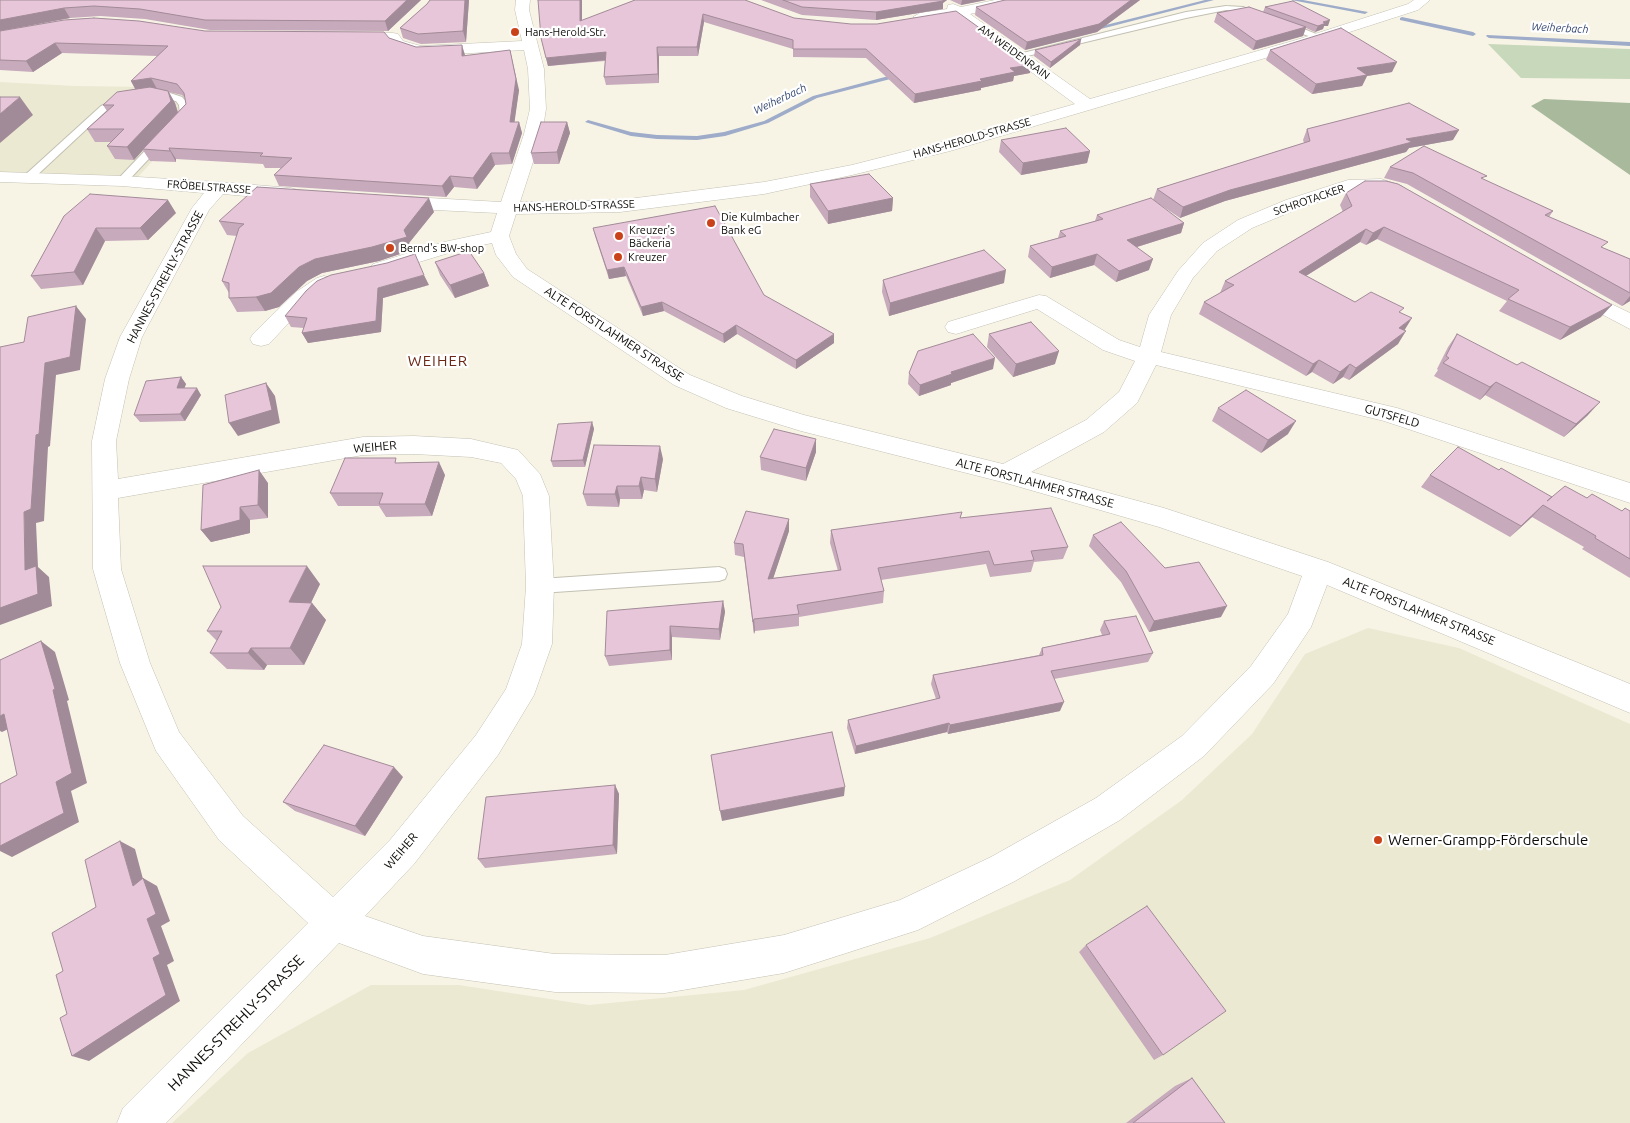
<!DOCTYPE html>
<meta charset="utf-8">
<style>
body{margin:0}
canvas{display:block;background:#f7f4e6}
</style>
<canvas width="1630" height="1123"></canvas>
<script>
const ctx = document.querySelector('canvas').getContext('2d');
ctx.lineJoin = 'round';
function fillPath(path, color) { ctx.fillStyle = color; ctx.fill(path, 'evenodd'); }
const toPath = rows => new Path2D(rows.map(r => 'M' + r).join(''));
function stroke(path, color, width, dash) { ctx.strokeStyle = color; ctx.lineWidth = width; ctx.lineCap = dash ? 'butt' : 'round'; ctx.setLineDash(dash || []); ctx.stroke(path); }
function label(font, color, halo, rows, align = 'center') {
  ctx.font = font + ' Ubuntu,sans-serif'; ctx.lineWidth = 4.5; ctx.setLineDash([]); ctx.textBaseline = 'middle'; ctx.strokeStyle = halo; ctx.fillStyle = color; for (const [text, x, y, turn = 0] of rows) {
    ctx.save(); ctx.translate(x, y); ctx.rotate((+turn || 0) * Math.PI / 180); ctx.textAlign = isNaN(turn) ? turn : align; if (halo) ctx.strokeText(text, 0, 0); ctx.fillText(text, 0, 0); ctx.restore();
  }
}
const built = toPath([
 [0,82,76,86,220,88,137,178,0,175],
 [1368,628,1459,648,1630,724,1630,1123,172,1123,248,1053,371,985,459,985,589,1005,744,990,930,938,1070,880,1182,800,1252,734,1305,654]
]);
const green = toPath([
 [1488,44,1630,49,1630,79,1521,78]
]);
const forest = toPath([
 [1544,99,1630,103,1630,175,1531,106]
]);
const stream = toPath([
 [1205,0,1214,0,1093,31,1090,29,1205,0],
 [1291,0,1303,0,1368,12,1365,14,1291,0],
 [1402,17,1473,32,1476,34,1473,36,1400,20,1400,18,1402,17],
 [1487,35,1630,42,1630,46,1489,38,1486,36,1487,35],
 [900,73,902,74,902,76,817,98,768,123,725,136,697,140,657,139,631,136,585,122,588,120,631,132,657,135,697,136,724,132,764,121,813,96,900,73]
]);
const lane = toPath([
 [1226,6,1243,7,1262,15,1258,18,1239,11,1226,10,1186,18,1019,58,1015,55,1186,12,1226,6],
 [1280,22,1286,22,1324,37,1317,39,1280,26,1280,22],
 [149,91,167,92,182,97,189,105,190,115,126,183,118,183,118,179,180,114,179,105,176,101,146,96,144,94,149,91],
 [122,97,130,99,107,110,33,179,25,179,25,175,101,106,122,97],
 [719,567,725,569,727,574,725,579,719,581,540,593,534,591,532,586,534,581,540,579,719,567]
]);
const street = toPath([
 [516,0,530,0,529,10,544,69,546,109,542,134,520,202,620,200,764,182,852,165,938,143,1075,104,955,16,920,21,913,17,920,13,947,9,948,5,953,4,961,7,995,0,1019,0,1017,3,970,14,1090,99,1296,40,1408,4,1414,0,1430,0,1418,10,1306,46,950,151,852,175,764,194,620,212,516,214,509,236,516,254,527,269,690,375,742,396,804,415,1003,464,1086,420,1119,392,1135,361,1103,350,1037,309,956,334,948,332,945,327,948,322,1039,295,1046,296,1119,340,1140,347,1149,315,1178,271,1203,243,1238,220,1286,200,1348,180,1381,179,1402,186,1404,190,1402,194,1395,196,1379,191,1350,191,1300,208,1252,228,1217,251,1193,278,1171,315,1161,352,1397,408,1630,483,1630,503,1384,421,1156,365,1137,403,1104,432,1031,472,1164,508,1328,562,1618,679,1630,684,1630,713,1327,585,1311,627,1273,684,1204,756,1120,820,1015,881,918,930,784,973,665,993,555,992,423,974,339,943,166,1123,117,1123,123,1108,308,923,219,840,156,751,120,663,93,569,92,441,105,379,120,337,192,208,204,193,122,186,0,182,0,172,122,176,219,182,291,188,298,190,300,194,298,198,291,200,223,194,209,210,142,337,129,379,116,441,118,479,363,437,414,436,471,439,518,450,540,474,549,496,554,586,552,644,534,695,498,755,414,864,365,916,423,936,555,954,665,955,784,935,900,900,991,857,1096,798,1182,736,1251,666,1288,614,1302,576,1159,527,1006,483,801,431,726,408,674,385,513,277,496,255,492,243,455,251,380,274,373,272,370,268,373,264,444,242,491,232,497,213,393,208,386,206,384,202,386,198,393,196,501,202,524,134,530,109,528,69,524,50,420,56,393,47,389,41,352,41,345,37,352,33,393,33,398,34,403,41,421,46,522,41,515,10,516,0],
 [414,454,471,457,501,463,516,479,523,496,526,586,522,644,506,689,476,735,390,840,333,897,243,816,179,732,150,663,121,569,118,498,363,455,414,454],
 [324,276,331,278,334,282,331,286,310,300,269,344,261,346,253,344,250,339,253,334,296,292,317,278,324,276],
 [1574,286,1630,313,1630,329,1567,296,1564,292,1567,288,1574,286]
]);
const wall = toPath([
 [0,0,421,0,388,31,210,30,145,19,100,16,70,18,0,31],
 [430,0,469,0,466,42,421,44,403,38,400,28,427,4],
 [635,0,794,18,1031,65,1030,73,1014,76,1013,81,981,88,981,90,914,103,866,58,793,57,793,49,704,22,698,56,659,56,659,83,606,85,604,77,605,61,548,66,541,38],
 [761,0,947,0,943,3,943,9,876,20,802,15],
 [950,0,986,0,961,5],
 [1005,0,1140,0,1097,32,1025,50,975,15,976,7],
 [1265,7,1328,26,1324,26,1323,29,1315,32,1306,28,1303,36,1253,50,1214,22,1217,13,1263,12],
 [0,31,205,31,389,38,416,47,465,55,519,90,514,122,519,122,522,133,512,164,495,165,477,189,454,187,446,197,279,186,274,175,281,168,265,168,263,164,176,159,176,162,150,161,143,150,134,160,115,159,107,146,112,142,95,142,87,129,107,111,103,105,135,89,131,81,157,56,62,53,33,72,0,70],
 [169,92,182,95,185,98,186,104,178,112,175,103],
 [1081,39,1080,45,1050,68,1034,56,1035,50],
 [1270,50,1392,72,1367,76,1362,86,1312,94,1266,60],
 [567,122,570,133,559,164,534,164,531,153],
 [1307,129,1453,140,1409,148,1406,152,1225,201,1180,218,1153,200,1157,189,1304,143,1303,140],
 [1001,140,1090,151,1087,163,1021,175,999,152],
 [1390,167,1484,180,1553,211,1549,217,1603,248,1630,259,1630,301,1622,306,1407,184,1384,178],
 [810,184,893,198,892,211,828,224,810,197],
 [1346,193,1601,317,1560,340,1499,311,1507,301,1377,239,1366,245,1360,242,1306,276,1355,302,1401,313,1404,330,1398,344,1349,380,1343,377,1333,384,1312,372,1306,376,1199,314,1204,302,1220,293,1225,281,1343,212,1340,205],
 [434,212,409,243,412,250,379,261,322,273,307,281,279,307,265,311,237,312,229,298,229,293,222,281,237,236,227,235,219,221],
 [176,213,148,240,105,241,83,285,41,289,31,276,64,216],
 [1097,215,1184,223,1181,233,1137,247,1149,270,1116,282,1094,265,1050,278,1028,257,1030,246,1058,238,1060,231,1095,221],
 [593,228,764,295,834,343,796,369,737,334,724,343,664,311,643,316,626,276,609,279,595,236],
 [435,262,484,273,489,286,455,298,440,275],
 [883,280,1004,283,889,316,882,292],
 [429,285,383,298,381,332,308,343,302,333,304,328,291,327,285,316],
 [989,334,1055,364,1013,377,987,347],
 [1457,334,1588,415,1564,437,1485,395,1480,400,1434,376,1438,370,1437,369,1448,347],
 [993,369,951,383,951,385,919,396,908,384,909,373],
 [181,377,186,384,184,388,201,395,185,421,140,422,134,415],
 [1218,408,1288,434,1261,453,1212,421],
 [592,422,594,429,585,467,553,467,551,461],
 [816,452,806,481,761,470,760,457],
 [663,459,657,492,644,490,642,499,620,499,619,507,587,506,583,494],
 [399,463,445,475,432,516,386,517,379,506,338,506,330,493],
 [1499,470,1552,497,1587,498,1622,511,1630,511,1630,578,1582,549,1584,547,1532,517,1510,537,1421,487,1430,475],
 [268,483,268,518,250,520,250,533,211,542,201,530],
 [961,518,1068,547,1063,559,1034,562,1031,572,990,577,986,564,881,580,884,591,883,603,799,617,799,626,755,631,754,634,744,557,735,555,734,543,789,519,789,531,773,578,838,571,830,543,831,530],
 [1093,535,1165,568,1221,617,1149,632,1121,582,1089,546],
 [320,584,311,603,312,603,326,620,304,665,267,665,264,670,227,669,210,653,217,641,207,631],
 [723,601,725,612,720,640,672,637,672,660,609,666,605,656],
 [1104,621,1153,653,1148,662,1054,679,1060,711,948,734,947,732,855,754,847,728,848,720,936,699,931,684,933,675,1039,655,1042,648,1102,635,1100,630],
 [403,777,365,836,295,811,283,802],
 [615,785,619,794,617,854,485,868,478,859],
 [1086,945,1163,1055,1154,1060,1079,952],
 [1192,1078,1225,1123,1126,1123,1175,1086]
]);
const shadedWall = toPath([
 [407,0,421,0,388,31,385,21],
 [465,0,469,0,466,42,463,31],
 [580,0,582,0,582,30,580,21],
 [941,0,947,0,943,3,943,9,876,20,876,12],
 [962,0,986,0,961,5],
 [1131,0,1140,0,1097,32,1025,50,1027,42],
 [64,8,70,18,0,31,0,20],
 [703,14,704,22,698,56,697,47],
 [1330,20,1328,26,1324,26,1323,29,1315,32,1318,26,1323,22],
 [1306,27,1303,36,1253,50,1256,41],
 [1081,39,1080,45,1050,68,1051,62],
 [55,43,62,53,33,72,26,61],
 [462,45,465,55,462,56],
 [657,47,659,56,659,83,658,74],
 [510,50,519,90,513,133,510,122],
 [606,52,607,60,548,66,546,58],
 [1397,62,1392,72,1367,76,1362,86,1312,94,1316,84,1357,68],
 [1031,65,1030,73,1014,76,1013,81,981,88,981,90,914,103,915,94,980,79,1010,68],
 [151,78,157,89,137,92,131,81],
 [168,91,175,103,178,113,143,149,143,150,134,160,127,147],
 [20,97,33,115,0,143,0,114],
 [519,122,522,133,512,164,509,153],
 [567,122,570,133,559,164,557,152],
 [1459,130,1453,140,1409,148,1406,152,1225,201,1180,218,1183,207,1230,190,1406,139],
 [169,148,176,159,176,162,170,151],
 [1090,151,1087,163,1021,175,1023,163],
 [491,153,495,165,477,189,473,178],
 [450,176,454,187,446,197,442,186],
 [429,198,434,212,409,243,412,250,379,261,322,273,307,281,279,307,265,311,256,297,299,267,315,259,404,230],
 [893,198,892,211,828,224,828,211],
 [168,200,176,213,148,240,140,228],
 [1184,223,1181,233,1124,251,1127,240],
 [1384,227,1377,239,1366,245,1373,233],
 [96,228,105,241,83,285,74,272],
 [1366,229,1360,242,1293,284,1299,272],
 [1097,254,1094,265,1050,278,1052,267],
 [1153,259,1149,270,1116,282,1119,271],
 [624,267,626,276,609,279,607,270],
 [1006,270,1004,283,889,316,890,303],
 [484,273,489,286,455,298,450,285],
 [424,275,429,285,383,298,381,332,308,343,302,333,378,288],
 [1630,296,1630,301,1622,306],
 [662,302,664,311,643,316,641,307],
 [1612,305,1601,317,1560,340,1570,327],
 [76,306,86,319,80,370,56,375,50,446,48,447,44,521,36,523,38,567,49,577,52,606,0,625,0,608,25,570,24,512,36,435,45,363],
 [1412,318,1404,331,1399,328],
 [736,325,737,334,724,343,723,334],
 [1406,331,1398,344,1349,380,1356,368],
 [834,334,834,343,796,369,796,360],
 [1059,351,1055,364,1013,377,1016,364],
 [995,358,993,369,951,383,951,385,919,396,920,385,951,372],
 [1319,360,1312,372,1306,376,1313,364],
 [1350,364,1343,377,1333,384,1340,372],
 [181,377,186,384,182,395,177,388],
 [1496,382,1485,395,1480,400,1490,387],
 [266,383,275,396,280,423,238,436,229,423],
 [197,388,201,395,185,421,180,414],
 [1600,402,1588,415,1564,437,1576,424],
 [1296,421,1288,434,1261,453,1268,440],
 [592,422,594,429,585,467,583,460],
 [816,439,816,452,806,481,806,468],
 [660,446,663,459,657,492,655,479],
 [439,462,445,475,432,516,425,504],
 [259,470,268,483,268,518,258,505],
 [641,477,644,490,642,499,639,486],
 [617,486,620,499,619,507,615,494],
 [1543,505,1532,517,1510,537,1521,526],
 [240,507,250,520,250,533,211,542,201,530],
 [789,519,789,531,769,591,768,579],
 [307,566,320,584,303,619,289,602],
 [723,601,725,612,720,640,719,629],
 [312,603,326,620,304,665,290,648],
 [1227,606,1221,617,1149,632,1154,621],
 [754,619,755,631,754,634,753,622],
 [670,626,672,637,672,660,670,650],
 [41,641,55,652,69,700,67,701,87,783,71,791,79,822,12,857,0,851,0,846,56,782],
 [251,648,267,665,264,670,248,653],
 [1064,702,1060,711,948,734,950,725],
 [4,714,19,724,2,732,0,731,0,716],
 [949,723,947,732,855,754,856,746],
 [394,767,403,777,365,836,355,826],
 [615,785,619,794,617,854,613,845],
 [845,787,844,796,722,821,720,811],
 [120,841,135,849,147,894,133,886],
 [143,878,157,886,170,921,161,926,174,961,167,965,180,1001,89,1061,72,1056,153,958,147,919]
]);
const building = toPath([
 [0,0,407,0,385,21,205,20,140,9,94,6,64,8,0,20,0,0],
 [430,0,465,0,463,31,418,34,400,28,427,4,430,0],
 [538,0,580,0,580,21,635,0,745,0,794,18,851,24,877,24,956,11,1031,65,1010,68,1015,72,980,79,982,81,915,94,866,49,793,49,793,40,703,14,697,47,657,47,658,74,604,77,606,52,546,58,541,38,538,0],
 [783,0,943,0,943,1,876,12,802,7,783,0],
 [1005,0,1131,0,1099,24,1027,42,976,7,1005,0],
 [1293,1,1330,20,1323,22,1326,23,1318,26,1265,7,1293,1],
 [1249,7,1306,27,1256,41,1217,13,1249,7],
 [94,18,139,21,205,31,384,32,389,38,416,47,462,45,462,56,510,50,516,79,510,122,519,122,509,153,491,153,473,178,450,176,442,186,274,175,292,158,260,156,263,153,169,148,170,151,143,149,186,104,184,93,177,84,151,78,131,81,168,46,55,43,26,61,0,60,0,31,64,20,94,18],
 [1341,28,1397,62,1357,68,1367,75,1316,84,1270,50,1341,28],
 [1081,39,1051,62,1035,50,1081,39],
 [150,87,168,91,171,101,127,147,107,146,124,129,87,129,114,105,103,105,117,92,150,87],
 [0,97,20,97,0,114,0,97],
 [1409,103,1459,130,1406,139,1412,142,1230,190,1183,207,1157,189,1310,141,1307,129,1409,103],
 [541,122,567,122,557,152,531,153,541,122],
 [1066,128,1090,151,1023,163,1001,140,1066,128],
 [1424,146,1487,176,1481,178,1553,211,1545,215,1608,242,1601,247,1630,259,1630,293,1413,173,1390,167,1424,146],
 [869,174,893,198,828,211,810,184,869,174],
 [1365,181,1386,181,1398,184,1612,305,1570,327,1508,299,1519,290,1384,227,1373,233,1366,229,1299,272,1355,302,1371,292,1404,308,1399,312,1412,318,1399,328,1406,331,1356,368,1350,364,1340,372,1319,360,1313,364,1204,302,1234,285,1225,281,1352,206,1346,193,1365,181],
 [257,187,429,198,404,230,407,237,372,247,315,259,299,267,271,293,256,297,229,298,229,283,222,281,239,228,244,224,219,221,257,187],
 [90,194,168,200,140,228,96,228,74,272,31,276,64,216,90,194],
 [1151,198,1184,223,1127,240,1153,259,1119,271,1097,254,1052,267,1030,246,1066,236,1060,231,1103,219,1097,215,1151,198],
 [715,206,764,295,834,334,796,360,736,325,723,334,662,302,641,307,624,267,607,270,593,228,715,206],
 [984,250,1006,270,890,303,883,280,984,250],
 [469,251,484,273,450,285,435,262,469,251],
 [415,254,424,275,378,288,376,321,302,333,307,318,285,316,306,291,317,281,331,275,387,263,415,254],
 [76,306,70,357,45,363,39,434,36,435,31,509,24,512,25,570,36,566,38,594,0,608,0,347,24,342,28,317,76,306],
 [1031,322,1059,351,1016,364,989,334,1031,322],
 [973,334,995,358,951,372,952,374,920,385,909,373,918,351,973,334],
 [1457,334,1517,365,1522,362,1600,402,1576,424,1496,382,1490,387,1443,363,1449,358,1446,356,1457,334],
 [181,377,177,388,197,388,180,414,134,415,146,381,181,377],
 [266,383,272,410,229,423,225,395,266,383],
 [1246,390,1296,421,1268,440,1218,408,1246,390],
 [592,422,583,460,551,461,558,424,592,422],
 [774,429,816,439,806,468,760,457,774,429],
 [594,445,660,446,655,479,641,477,639,486,617,486,615,494,583,494,594,445],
 [1458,447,1499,470,1501,468,1552,497,1547,501,1565,486,1587,498,1592,494,1622,511,1625,508,1630,511,1630,559,1595,538,1596,536,1543,505,1521,526,1430,475,1458,447],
 [345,458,396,458,395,463,439,462,425,504,379,504,383,493,330,493,345,458],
 [259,470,258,505,240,507,240,520,201,530,203,485,259,470],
 [1051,508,1068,547,1031,551,1034,560,994,565,989,551,878,568,884,591,797,605,799,614,754,619,753,622,743,544,734,543,746,511,789,519,768,579,841,570,831,530,962,512,960,518,1051,508],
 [1121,522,1165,568,1199,562,1227,606,1154,621,1126,571,1093,535,1121,522],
 [203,566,307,566,289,602,312,603,290,648,251,648,248,653,210,653,222,631,207,631,221,607,203,566],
 [723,601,719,629,670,626,670,650,605,656,607,611,723,601],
 [1136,616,1153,653,1051,671,1064,702,950,725,949,723,856,746,848,720,940,698,933,675,1043,655,1042,648,1110,634,1104,621,1136,616],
 [41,641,55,689,53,690,72,773,56,782,64,813,0,846,0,784,17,775,4,714,0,716,0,660,41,641],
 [832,732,845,787,720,811,711,755,832,732],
 [324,745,394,767,355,826,283,802,324,745],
 [615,785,613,845,478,859,486,797,615,785],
 [120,841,133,886,143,878,156,914,147,919,160,954,153,958,166,995,72,1056,60,1018,67,1014,56,975,63,971,52,933,96,907,85,860,120,841],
 [1147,906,1226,1011,1163,1055,1086,945,1147,906],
 [1192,1078,1225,1123,1133,1123,1192,1078]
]);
const markers = [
 [515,32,5,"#ca4219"],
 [711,223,5,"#ca4219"],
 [619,236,5,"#ca4219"],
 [390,248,5,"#ca4219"],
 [618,257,5,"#ca4219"],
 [1378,840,5,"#ca4219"]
];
const farWaternames = [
 ["Weiherbach",1560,28,3],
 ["Weiherbach",780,99,-25]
];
const farPoinames = [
 ["Hans-Herold-Str.",525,32],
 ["Die Kulmbacher",721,217],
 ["Bank eG",721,230],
 ["Kreuzer's",629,230],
 ["Bäckeria",629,243],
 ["Bernd's BW-shop",400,248],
 ["Kreuzer",628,257]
];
const farStreetnames = [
 ["AM WEIDENRAIN",1014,52,36],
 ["HANS-HEROLD-STRASSE",972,138,-16],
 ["FRÖBELSTRASSE",209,187,4],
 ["SCHROTACKER",1309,200,-19],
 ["HANS-HEROLD-STRASSE",574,206,-2]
];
const streetNames = [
 ["HANNES-STREHLY-STRASSE",165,277,-62],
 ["ALTE FORSTLAHMER STRASSE",614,334,33],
 ["GUTSFELD",1392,416,16],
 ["WEIHER",375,447,-5],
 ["ALTE FORSTLAHMER STRASSE",1035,483,15],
 ["ALTE FORSTLAHMER STRASSE",1419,611,22],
 ["WEIHER",401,851,-49]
];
const quarterNames = [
 ["WEIHER",438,361]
];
const nearPoinames = [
 ["Werner-Grampp-Förderschule",1388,840]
];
const nearStreetnames = [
 ["HANNES-STREHLY-STRASSE",236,1023,-45]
];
fillPath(built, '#ece9d3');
fillPath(green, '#c8d8ba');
fillPath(forest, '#a9b99c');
fillPath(stream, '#9eacc9');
stroke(lane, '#c3c1b3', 2);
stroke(street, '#c3c1b3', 1);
fillPath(lane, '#fff');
fillPath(street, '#fff');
fillPath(wall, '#c7aabb');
fillPath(shadedWall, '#a28b98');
fillPath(building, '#e7c6d9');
stroke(building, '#a28b98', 1);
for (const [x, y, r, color] of markers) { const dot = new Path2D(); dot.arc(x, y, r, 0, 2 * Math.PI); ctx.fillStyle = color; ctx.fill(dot); stroke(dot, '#fff', 2); }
label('italic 11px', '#354872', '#fff', farWaternames);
label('11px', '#0d0c08', '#fff', farPoinames, 'left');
label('11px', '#0d0c08', '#fff', farStreetnames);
label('12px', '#0d0c08', '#fff', streetNames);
ctx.letterSpacing = '1px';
label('15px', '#6b2816', '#fff', quarterNames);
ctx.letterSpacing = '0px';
label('15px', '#0d0c08', '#fff', nearPoinames, 'left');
label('15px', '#0d0c08', '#fff', nearStreetnames);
</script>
